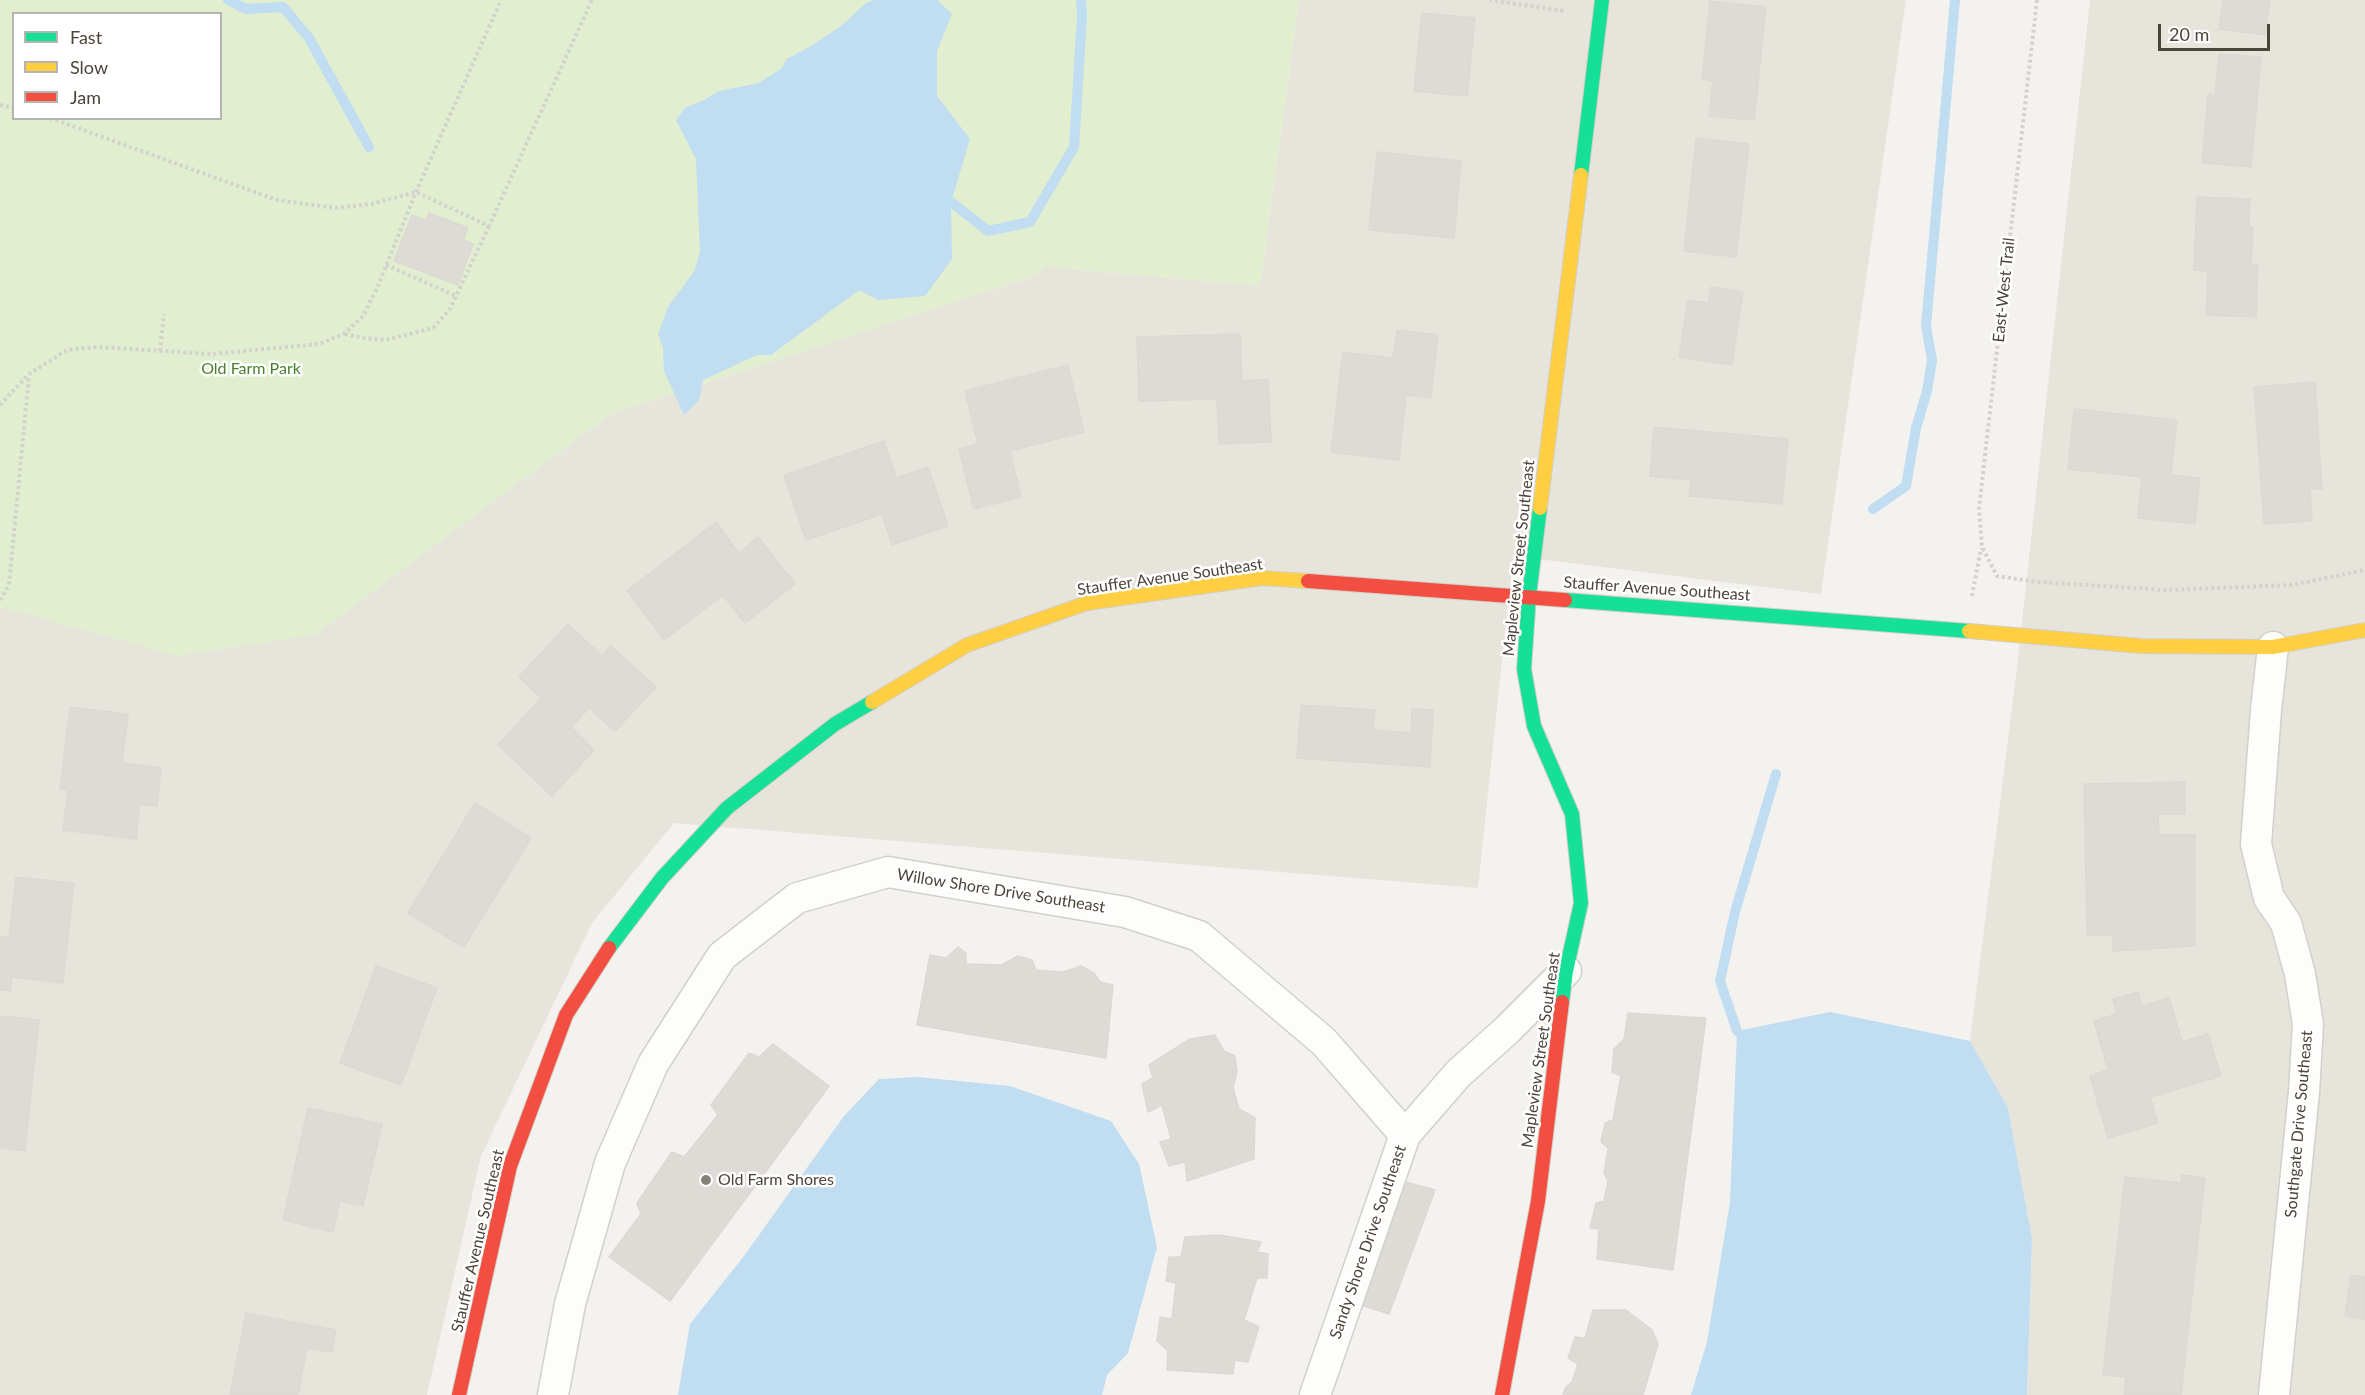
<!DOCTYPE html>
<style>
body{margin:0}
#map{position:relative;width:2365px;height:1395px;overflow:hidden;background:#f4f2ee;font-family:Lato,sans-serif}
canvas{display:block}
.legend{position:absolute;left:12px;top:12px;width:210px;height:108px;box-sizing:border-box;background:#fff;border:2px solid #b7b4b0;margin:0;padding:8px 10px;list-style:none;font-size:18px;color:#4b4439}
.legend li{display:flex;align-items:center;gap:12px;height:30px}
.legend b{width:30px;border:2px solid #b7b4b0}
.scale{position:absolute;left:2158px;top:24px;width:112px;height:27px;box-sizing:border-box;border:3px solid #4b4439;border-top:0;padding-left:8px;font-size:18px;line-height:21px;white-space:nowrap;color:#4b4439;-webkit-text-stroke:4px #fff;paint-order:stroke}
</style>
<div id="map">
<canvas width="2365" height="1395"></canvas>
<ul class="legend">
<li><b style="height:8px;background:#16e098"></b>Fast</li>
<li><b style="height:8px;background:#ffcf43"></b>Slow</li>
<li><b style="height:8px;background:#f24e42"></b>Jam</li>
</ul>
<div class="scale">20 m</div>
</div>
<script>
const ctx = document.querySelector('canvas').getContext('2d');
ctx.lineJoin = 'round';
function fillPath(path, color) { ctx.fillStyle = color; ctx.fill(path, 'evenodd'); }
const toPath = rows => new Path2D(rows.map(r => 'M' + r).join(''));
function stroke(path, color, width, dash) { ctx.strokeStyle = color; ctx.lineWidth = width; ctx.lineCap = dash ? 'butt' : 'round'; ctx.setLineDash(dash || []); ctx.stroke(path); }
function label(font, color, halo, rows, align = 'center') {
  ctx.font = font + ' Lato,sans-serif'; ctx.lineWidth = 5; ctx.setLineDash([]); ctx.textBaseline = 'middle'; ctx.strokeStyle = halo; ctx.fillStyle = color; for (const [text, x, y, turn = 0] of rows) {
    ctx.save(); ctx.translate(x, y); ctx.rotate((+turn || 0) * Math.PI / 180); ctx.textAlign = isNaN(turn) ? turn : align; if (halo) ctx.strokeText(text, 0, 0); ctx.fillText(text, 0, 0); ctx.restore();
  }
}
const residential = toPath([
 [1299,0,1906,0,1821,594,1513,556,1478,888,674,823,592,923,481,1156,427,1395,0,1395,0,607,39,616,484,507,611,414,1035,276,1046,267,1260,286],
 [2090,0,2365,0,2365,1395,2027,1395,2032,1239,2008,1109,1970,1041,2017,667]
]);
const green = toPath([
 [0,0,1299,0,1260,286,1046,267,1035,276,611,414,316,635,177,656,0,607],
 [14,14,220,14,220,118,14,118]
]);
const water = toPath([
 [874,0,937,0,952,14,937,51,937,96,970,139,951,202,952,259,925,296,878,300,859,290,771,355,757,355,703,380,699,400,684,415,664,371,663,347,658,334,668,307,695,270,700,251,696,159,676,120,685,108,704,100,719,91,759,83,782,68,787,59,811,46,841,26,866,3],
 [1830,1012,1970,1041,2008,1108,2032,1239,2027,1395,1691,1395,1707,1342,1730,1202,1737,1031],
 [918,1077,1010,1086,1111,1121,1139,1164,1157,1247,1128,1353,1107,1375,1102,1395,678,1395,690,1324,744,1256,844,1116,879,1079]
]);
const stream = toPath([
 [228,0,246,9,283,7,309,38,369,147],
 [951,202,988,231,1030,222,1074,147,1082,16,1081,0],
 [1873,509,1906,486,1916,428,1927,391,1932,360,1926,326,1955,0],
 [1737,1031,1720,981,1735,912,1776,774]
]);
const building = toPath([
 [2223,0,2270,0,2265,35,2219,29,2223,0],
 [1710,1,1766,7,1754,120,1709,116,1713,81,1702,79,1710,1],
 [1422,13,1475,18,1467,96,1414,91,1422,13],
 [2219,54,2261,57,2251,167,2202,163,2208,94,2215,95,2219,54],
 [1696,138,1749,144,1736,257,1684,251,1696,138],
 [1377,152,1461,161,1454,238,1369,230,1377,152],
 [2197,197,2250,199,2249,227,2253,227,2251,264,2258,265,2256,317,2206,315,2208,271,2194,270,2197,197],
 [429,213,468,228,463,240,473,244,458,285,394,261,412,215,426,221,429,213],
 [1711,287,1743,292,1732,365,1679,357,1688,300,1708,303,1711,287],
 [1397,330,1438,335,1431,398,1406,395,1399,460,1331,452,1343,352,1393,358,1397,330],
 [1240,334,1242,381,1268,379,1271,442,1219,444,1217,399,1139,401,1137,337,1240,334],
 [1068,365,1084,432,1010,451,1021,497,974,509,959,449,978,444,965,391,1068,365],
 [2315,382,2322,489,2310,489,2312,521,2264,524,2254,387,2315,382],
 [2074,409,2177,420,2171,475,2200,478,2195,524,2138,518,2142,477,2068,469,2074,409],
 [1654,427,1788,439,1782,504,1689,496,1691,480,1650,476,1654,427],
 [884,441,896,478,928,467,948,526,892,545,882,514,806,540,784,475,884,441],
 [716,522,739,553,758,537,795,584,745,623,723,595,664,640,627,591,716,522],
 [568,624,602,656,611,646,656,687,615,731,589,708,571,727,594,750,552,796,498,745,541,698,519,677,568,624],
 [1301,705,1375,710,1373,730,1411,733,1412,709,1433,710,1430,767,1297,758,1301,705],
 [70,707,128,714,122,763,161,768,157,806,140,804,136,839,63,830,68,790,60,789,70,707],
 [2185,782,2185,814,2158,814,2159,835,2195,835,2195,946,2113,951,2113,935,2087,935,2084,784,2185,782],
 [475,803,531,838,464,947,408,913,475,803],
 [16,877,74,883,63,983,12,977,10,991,0,990,0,936,9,938,16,877],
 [958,947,966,953,966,964,1002,965,1018,956,1032,960,1036,970,1063,972,1081,966,1094,973,1100,982,1113,985,1106,1058,917,1025,930,955,946,958,958,947],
 [376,966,437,988,401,1085,340,1063,376,966],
 [2138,992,2142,1006,2169,998,2182,1042,2208,1034,2221,1076,2150,1097,2158,1123,2108,1138,2090,1076,2108,1070,2094,1021,2117,1014,2113,999,2138,992],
 [1628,1013,1706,1018,1673,1270,1597,1259,1599,1229,1590,1228,1596,1203,1604,1201,1608,1181,1604,1173,1608,1148,1601,1142,1605,1123,1613,1120,1621,1076,1612,1072,1614,1049,1624,1039,1628,1013],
 [0,1016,39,1020,25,1151,0,1148,0,1016],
 [1215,1035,1224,1051,1235,1056,1237,1071,1233,1088,1239,1109,1255,1118,1254,1159,1187,1181,1185,1162,1169,1166,1160,1142,1171,1139,1162,1105,1148,1112,1142,1084,1153,1078,1149,1065,1190,1039,1215,1035],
 [773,1044,829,1086,670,1301,609,1257,641,1214,637,1203,672,1152,684,1157,718,1115,711,1105,749,1053,759,1057,773,1044],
 [308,1108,382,1124,363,1206,340,1201,333,1232,283,1220,308,1108],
 [2182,1175,2205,1178,2181,1395,2124,1395,2126,1377,2103,1375,2125,1177,2181,1183,2182,1175],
 [1398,1180,1435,1190,1389,1314,1357,1304,1398,1180],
 [1219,1235,1261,1242,1257,1252,1268,1254,1267,1278,1257,1278,1244,1320,1259,1327,1248,1362,1235,1360,1233,1374,1167,1370,1168,1351,1157,1341,1160,1317,1172,1319,1176,1283,1166,1281,1169,1257,1181,1257,1185,1237,1219,1235],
 [2351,1275,2365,1277,2365,1319,2345,1316,2351,1275],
 [1593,1310,1626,1310,1652,1330,1658,1344,1643,1395,1563,1395,1565,1388,1572,1382,1578,1364,1568,1358,1575,1337,1585,1338,1593,1310],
 [246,1313,336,1330,332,1352,307,1348,298,1395,230,1395,246,1313]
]);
const path = toPath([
 [1489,0,1565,11],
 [2037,0,1979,508,1982,547,1997,576,2037,582,2166,590,2292,585,2365,570],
 [0,105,14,108],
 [50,118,277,200,335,208,371,204,416,192,489,226,592,0],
 [386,265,456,296],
 [345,334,363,338,386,340,433,328,450,309,489,226],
 [160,351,164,314],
 [0,405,29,374,67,350,98,347,211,354,319,344,344,334,363,316,377,288,416,192,501,0],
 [1972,596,1981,548],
 [0,600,9,585,29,376]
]);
const street = toPath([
 [2273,647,2266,710,2256,844,2269,898,2286,923,2300,974,2308,1024,2304,1092,2274,1395],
 [553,1395,570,1304,610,1163,653,1064,722,956,797,898,888,872,1125,912,1199,936,1324,1042,1405,1135],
 [1315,1395,1405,1135,1458,1074,1507,1030,1566,971]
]);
const fast = toPath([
 [1581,175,1602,0],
 [1540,508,1529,596,1524,669,1534,726,1572,814,1581,903,1566,971,1562,1002],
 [1565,600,1969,631],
 [609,948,662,878,727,808,835,724,872,702]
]);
const slow = toPath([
 [1540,508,1581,175],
 [1969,631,2141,646,2273,647,2365,630],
 [872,702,967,645,1087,603,1262,578,1308,581]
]);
const jam = toPath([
 [1308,581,1565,600],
 [459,1395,510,1166,566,1015,609,948],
 [1502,1395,1538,1201,1562,1002]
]);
const markers = [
 [706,1180,6,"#868178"]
];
const streetNames = [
 ["East-West Trail",2004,290,-84],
 ["Mapleview Street Southeast",1519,558,-84],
 ["Stauffer Avenue Southeast",1170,577,-8],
 ["Stauffer Avenue Southeast",1657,589,4],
 ["Willow Shore Drive Southeast",1001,891,9],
 ["Mapleview Street Southeast",1541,1050,-82],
 ["Southgate Drive Southeast",2299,1124,-85],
 ["Stauffer Avenue Southeast",478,1241,-77],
 ["Sandy Shore Drive Southeast",1368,1242,-71]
];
const parkNames = [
 ["Old Farm Park",251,369]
];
const poiNames = [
 ["Old Farm Shores",718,1180]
];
fillPath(residential, '#e7e4dc');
fillPath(green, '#e1eecf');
fillPath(water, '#c0ddf1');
stroke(stream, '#c0ddf1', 10);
fillPath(building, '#dedbd6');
stroke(building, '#dcd9d4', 1.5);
stroke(street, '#d2d0cb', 33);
stroke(fast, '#d3cfc5', 16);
stroke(slow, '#d3cfc5', 16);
stroke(jam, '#d3cfc5', 16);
stroke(path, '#d3d2cc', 4, [3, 3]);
stroke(street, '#fdfdfc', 30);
stroke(fast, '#16e098', 14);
stroke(slow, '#ffcf43', 14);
stroke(jam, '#f24e42', 14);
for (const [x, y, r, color] of markers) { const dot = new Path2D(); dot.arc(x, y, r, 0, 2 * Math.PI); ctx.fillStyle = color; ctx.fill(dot); stroke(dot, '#fff', 2); }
label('16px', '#4b4439', '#fff', streetNames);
label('16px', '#4a7f2a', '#fff', parkNames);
label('16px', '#4b4439', '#fff', poiNames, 'left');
</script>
